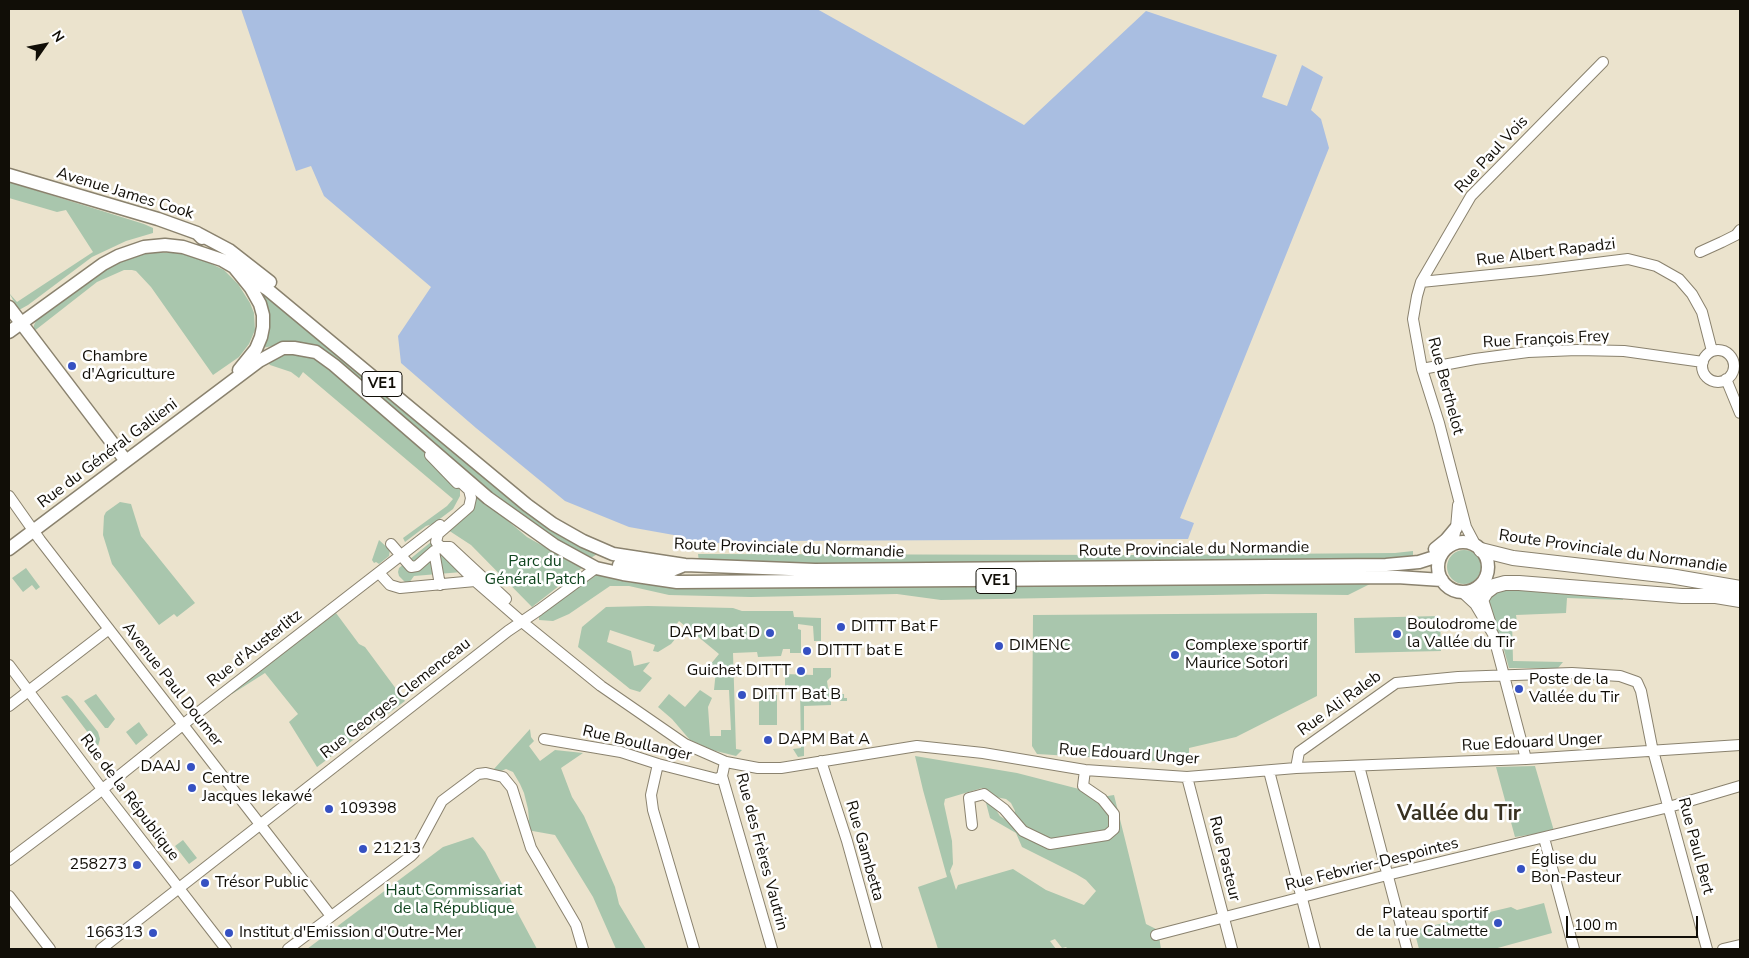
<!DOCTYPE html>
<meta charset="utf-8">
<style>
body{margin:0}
#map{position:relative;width:1749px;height:958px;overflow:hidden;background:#ebe3cd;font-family:"Nunito Sans",sans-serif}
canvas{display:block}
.frame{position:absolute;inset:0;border:10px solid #110e07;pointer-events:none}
.north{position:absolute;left:20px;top:20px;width:50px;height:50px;-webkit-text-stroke:4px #fff;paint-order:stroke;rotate:57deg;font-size:14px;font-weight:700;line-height:20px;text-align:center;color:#110e07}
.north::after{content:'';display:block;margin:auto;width:18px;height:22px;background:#110e07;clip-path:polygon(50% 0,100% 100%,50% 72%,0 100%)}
.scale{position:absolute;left:1566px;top:916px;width:132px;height:22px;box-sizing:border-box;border:2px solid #110e07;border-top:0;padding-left:6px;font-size:15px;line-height:18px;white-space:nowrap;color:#110e07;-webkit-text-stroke:4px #fff;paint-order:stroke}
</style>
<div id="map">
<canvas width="1749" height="958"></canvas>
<div class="frame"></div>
<div class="north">N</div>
<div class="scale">100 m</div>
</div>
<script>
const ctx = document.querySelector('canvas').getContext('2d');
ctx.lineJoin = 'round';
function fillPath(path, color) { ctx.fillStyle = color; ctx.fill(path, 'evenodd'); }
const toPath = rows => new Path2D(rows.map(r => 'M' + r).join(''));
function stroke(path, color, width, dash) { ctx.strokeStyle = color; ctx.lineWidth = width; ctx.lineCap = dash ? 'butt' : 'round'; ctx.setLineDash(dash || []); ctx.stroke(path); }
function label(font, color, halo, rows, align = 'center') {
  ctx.font = font + ' "Nunito Sans",sans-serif'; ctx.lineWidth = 5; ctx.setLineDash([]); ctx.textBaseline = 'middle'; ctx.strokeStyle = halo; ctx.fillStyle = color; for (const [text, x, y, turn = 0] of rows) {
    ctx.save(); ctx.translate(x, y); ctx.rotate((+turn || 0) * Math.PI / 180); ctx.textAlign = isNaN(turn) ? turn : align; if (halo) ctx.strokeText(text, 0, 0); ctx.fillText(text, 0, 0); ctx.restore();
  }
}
const green = toPath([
 [9,182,144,224,153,228,153,233,126,241,92,257,28,305,19,310,9,293,17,302,93,252,66,210,57,212,9,198],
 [151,252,181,253,195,256,224,270,238,284,250,303,254,313,255,330,249,344,239,357,213,375,151,287,136,271,132,270,124,270,97,282,33,332,34,325,38,317,105,268,122,260],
 [261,290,455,453,544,524,599,553,589,559,545,534,485,488,326,353,303,343,283,344,262,348,256,293],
 [298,351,318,359,418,444,446,473,460,490,460,496,453,509,433,524,426,526,405,542,403,538,447,506,453,499,303,372,299,378,291,372,270,365,264,358],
 [474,492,527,537,582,568,532,607,471,545,448,530],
 [120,502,131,504,141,536,195,603,177,617,174,614,159,625,112,564,103,535,104,516,106,512],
 [379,540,390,550,389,556,379,564,376,562,374,563,372,560],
 [431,542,462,572,414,576,409,583,405,582,399,576,398,572,399,568],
 '1447 567a17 17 0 1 1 34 0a17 17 0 1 1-34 0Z',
 [1413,551,1413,557,1380,561,756,564,699,562,698,554,1129,555,1395,553],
 [26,568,40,587,36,590,32,585,23,592,12,578],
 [594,573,626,582,683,588,1372,583,1348,595,1266,594,941,600,897,594,751,597,669,595,629,586,610,586,569,614,553,621,539,620,539,613],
 [1502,588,1623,595,1623,600,1567,598,1566,613,1516,615,1517,622,1512,621,1513,661,1563,662,1558,668,1509,668,1501,639,1490,617,1486,599],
 [648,606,733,608,742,611,793,611,794,617,821,618,821,641,814,641,813,626,798,624,798,629,801,630,801,653,790,653,790,649,783,649,781,656,758,657,757,652,733,653,736,749,742,750,736,756,712,750,690,740,672,719,658,707,669,694,685,707,700,690,712,698,708,707,710,736,721,736,721,730,731,730,729,690,714,690,716,670,710,665,719,654,679,621,670,632,676,638,671,644,658,652,653,651,655,645,610,630,607,642,631,651,634,666,650,662,643,671,652,678,640,692,630,689,578,647,582,627,606,607],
 [336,613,359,644,365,647,405,701,317,767,289,722,298,714,265,673,232,694,233,689],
 [1317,613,1317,696,1236,737,1189,748,1189,763,1037,754,1032,746,1033,615],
 [1440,616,1441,651,1355,653,1354,618],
 [813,668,831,668,831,677,827,681,828,688,831,691,837,691,837,694,844,694,844,698,847,698,847,701,831,701,831,705,804,706,804,756,798,757,793,749,801,748,800,688,785,688,785,674,813,675],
 [96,694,115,719,108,728,105,728,84,701],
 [67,695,72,699,98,732,100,739,98,746,61,697],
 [759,695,777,695,777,725,759,725],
 [139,722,148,735,136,745,126,732],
 [530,729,531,737,534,741,529,746,540,761,555,750,583,753,561,768,572,797,584,816,615,887,619,904,646,949,616,949,593,897,555,835,527,830,525,822,529,820,528,809,524,793,520,784,513,772,506,769,501,771,501,773,494,769],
 [915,756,1017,773,1079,789,1095,798,1114,795,1146,924,1158,930,1161,949,1068,949,1066,947,1062,948,1055,939,1050,941,1056,949,938,949,918,887,947,877,923,790],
 [982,788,983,791,990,796,1006,799,1011,803,1015,811,1012,824,1000,816,991,802,985,799,990,818,1016,833,1022,847,1076,874,1086,880,1096,891,1084,905,1046,890,1013,869,958,885,956,890,950,871,953,864,952,841,944,804,945,799],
 [1535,766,1554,831,1515,837,1496,767],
 [473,837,485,852,537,949,307,949,443,847],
 [183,840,197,858,189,864,175,846],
 [1544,903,1552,933,1494,949,1419,949,1414,930,1511,907,1517,910]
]);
const water = toPath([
 [241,9,817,9,1024,125,1146,11,1277,55,1262,97,1287,106,1302,65,1323,77,1311,110,1321,119,1329,148,1180,518,1194,523,1188,539,773,541,689,544,685,537,629,527,565,501,476,428,401,363,398,336,431,287,324,196,311,166,296,171]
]);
const minor = toPath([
 [1700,252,1722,242,1736,235,1740,230],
 [1421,282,1540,270,1628,259,1656,266,1679,279,1692,294,1702,312,1712,351],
 '1702 366a16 16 0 1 1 32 0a16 16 0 1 1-32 0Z',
 [1422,369,1475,359,1528,352,1577,350,1624,351,1703,362],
 [1726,379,1740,413],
 [430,455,457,483],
 [455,477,469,490,471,498,469,507,438,534,436,542,475,581,521,621,601,686,685,744,726,762,758,768,781,768,917,746,983,753,1085,770,1187,777,1296,768,1526,759,1740,745],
 [9,496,40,540,331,916],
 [391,544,411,567,417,566,434,551,441,547,450,547,506,599],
 [1476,546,1466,527,1439,423,1422,369,1413,319,1417,296,1421,282,1471,196,1603,62],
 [1449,547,1454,537,1456,528,1458,505],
 [434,551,440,585],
 [379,573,390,585,400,588,475,581],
 [1461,591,1475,604,1493,634,1526,759],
 [1475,604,1478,591,1483,582],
 [9,665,102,789,226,949],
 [9,706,109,629],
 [544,739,621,752,658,764,717,779,722,776],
 [821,761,847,841,877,949],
 [725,762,722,776,772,949],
 [658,764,651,795,653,810,694,949],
 [1359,766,1407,949],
 [1296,768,1299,752,1396,683,1458,677,1572,673,1620,676,1637,682,1641,691,1652,747,1707,949],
 [1269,771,1315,949],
 [1187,777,1232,949],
 [972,825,969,798,984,794,1004,809,1023,831,1050,844,1107,835,1114,829,1114,814,1102,799,1083,786,1085,770],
 [1544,838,1574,949],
 [9,860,94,796,195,715,440,525],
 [9,896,50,949],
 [1156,935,1387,875,1669,807,1740,786],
 [101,949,508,631,539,610,596,568],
 [288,949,411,856,414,853,442,801,478,774,486,773,503,777,512,788,531,848,576,925,583,949],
 [1723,949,1740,945]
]);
const major = toPath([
 [9,175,158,219,197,233,202,238],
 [197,233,229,250,270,282],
 [234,267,267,289,527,505,553,524,583,541,613,554,685,565,815,570,1386,565,1419,562,1441,555],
 [9,307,126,461],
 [9,332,103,264,118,256,144,247,165,245,183,247,222,260,234,267,251,288,260,304,263,315,263,327,261,337,256,349,239,370],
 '1438 567a25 25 0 1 1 50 0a25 25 0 1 1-50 0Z',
 [9,549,259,361,283,348,294,348,316,352,334,365,488,498,554,545,596,568,623,574,677,582,1397,577,1442,580],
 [1435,549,1446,540,1456,528],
 [619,565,667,572,682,566]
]);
const highway = toPath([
 [1481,550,1513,558,1670,576,1740,588],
 [1710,595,1740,600],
 [1489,625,1481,600,1486,592,1494,586,1505,583,1519,583,1682,596,1718,596]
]);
const markers = [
 [72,366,5,"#3651c2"],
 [841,627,5,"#3651c2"],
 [770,633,5,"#3651c2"],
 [1397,634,5,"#3651c2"],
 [999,646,5,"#3651c2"],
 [807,651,5,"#3651c2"],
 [1175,655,5,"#3651c2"],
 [801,671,5,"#3651c2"],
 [1519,689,5,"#3651c2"],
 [742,695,5,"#3651c2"],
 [768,740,5,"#3651c2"],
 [191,767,5,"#3651c2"],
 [192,788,5,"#3651c2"],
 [329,809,5,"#3651c2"],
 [363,849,5,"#3651c2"],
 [137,865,5,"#3651c2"],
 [1521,869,5,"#3651c2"],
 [205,883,5,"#3651c2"],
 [1498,923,5,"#3651c2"],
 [153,933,5,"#3651c2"],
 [229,933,5,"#3651c2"]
];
const shields = [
 [382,384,40],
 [996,581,40]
];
const shieldNames = [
 ["VE1",382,384],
 ["VE1",996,581]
];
const streetNames = [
 ["Rue Paul Vois",1492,155,-47],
 ["Avenue James Cook",125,194,17],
 ["Rue Albert Rapadzi",1546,253,-7],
 ["Rue François Frey",1546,340,-3],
 ["Rue Berthelot",1445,386,75],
 ["Rue du Général Gallieni",108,454,-37],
 ["Route Provinciale du Normandie",789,549,2],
 ["Route Provinciale du Normandie",1194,550,-1],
 ["Route Provinciale du Normandie",1613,552,8],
 ["Rue d'Austerlitz",255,649,-38],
 ["Avenue Paul Doumer",172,685,52],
 ["Rue Georges Clemenceau",396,699,-38],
 ["Rue Ali Raleb",1340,704,-36],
 ["Rue Edouard Unger",1532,743,-3],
 ["Rue Boullanger",637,744,13],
 ["Rue Edouard Unger",1129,755,4],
 ["Rue de la République",129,798,53],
 ["Rue Paul Bert",1695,846,75],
 ["Rue Gambetta",864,851,74],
 ["Rue des Frères Vautrin",761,852,75],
 ["Rue Pasteur",1224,859,76],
 ["Rue Febvrier-Despointes",1372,865,-14]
];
const poiNames = [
 ["Chambre",82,357],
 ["d'Agriculture",82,375],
 ["Boulodrome de",1407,625],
 ["la Vallée du Tir",1407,643],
 ["DITTT Bat F",851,627],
 ["DAPM bat D",760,633,"right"],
 ["DIMENC",1009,646],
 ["Complexe sportif",1185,646],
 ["Maurice Sotori",1185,664],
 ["DITTT bat E",817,651],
 ["Guichet DITTT",791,671,"right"],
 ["Poste de la",1529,680],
 ["Vallée du Tir",1529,698],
 ["DITTT Bat B",752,695],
 ["DAPM Bat A",778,740],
 ["DAAJ",181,767,"right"],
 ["Centre",202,779],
 ["Jacques Iekawé",202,797],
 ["109398",339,809],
 ["21213",373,849],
 ["Église du",1531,860],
 ["Bon-Pasteur",1531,878],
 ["258273",127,865,"right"],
 ["Trésor Public",215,883],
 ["Plateau sportif",1488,914,"right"],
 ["de la rue Calmette",1488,932,"right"],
 ["166313",143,933,"right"],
 ["Institut d'Emission d'Outre-Mer",239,933]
];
const parkNames = [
 ["Parc du",535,562],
 ["Général Patch",535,580],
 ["Haut Commissariat",454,891],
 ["de la République",454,909]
];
const districtNames = [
 ["Vallée du Tir",1459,815]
];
fillPath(green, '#a9c6ad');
fillPath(water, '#a9bee1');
stroke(minor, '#8a826e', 12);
stroke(major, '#8a826e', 15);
stroke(highway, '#8a826e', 16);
stroke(minor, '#fff', 10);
stroke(major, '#fff', 12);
stroke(highway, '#fff', 14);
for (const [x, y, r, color] of markers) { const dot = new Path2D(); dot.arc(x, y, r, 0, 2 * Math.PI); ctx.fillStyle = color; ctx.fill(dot); stroke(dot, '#fff', 2); }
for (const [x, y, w] of shields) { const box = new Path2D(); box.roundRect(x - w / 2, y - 12.5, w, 25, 4); ctx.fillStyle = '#fff'; ctx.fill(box); stroke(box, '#110e07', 1); }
label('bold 15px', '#110e07', null, shieldNames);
label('16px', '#110e07', '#fff', streetNames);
label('16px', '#110e07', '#fff', poiNames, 'left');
label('16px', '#10451f', '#fff', parkNames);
label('bold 21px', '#393221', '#fff', districtNames);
</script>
